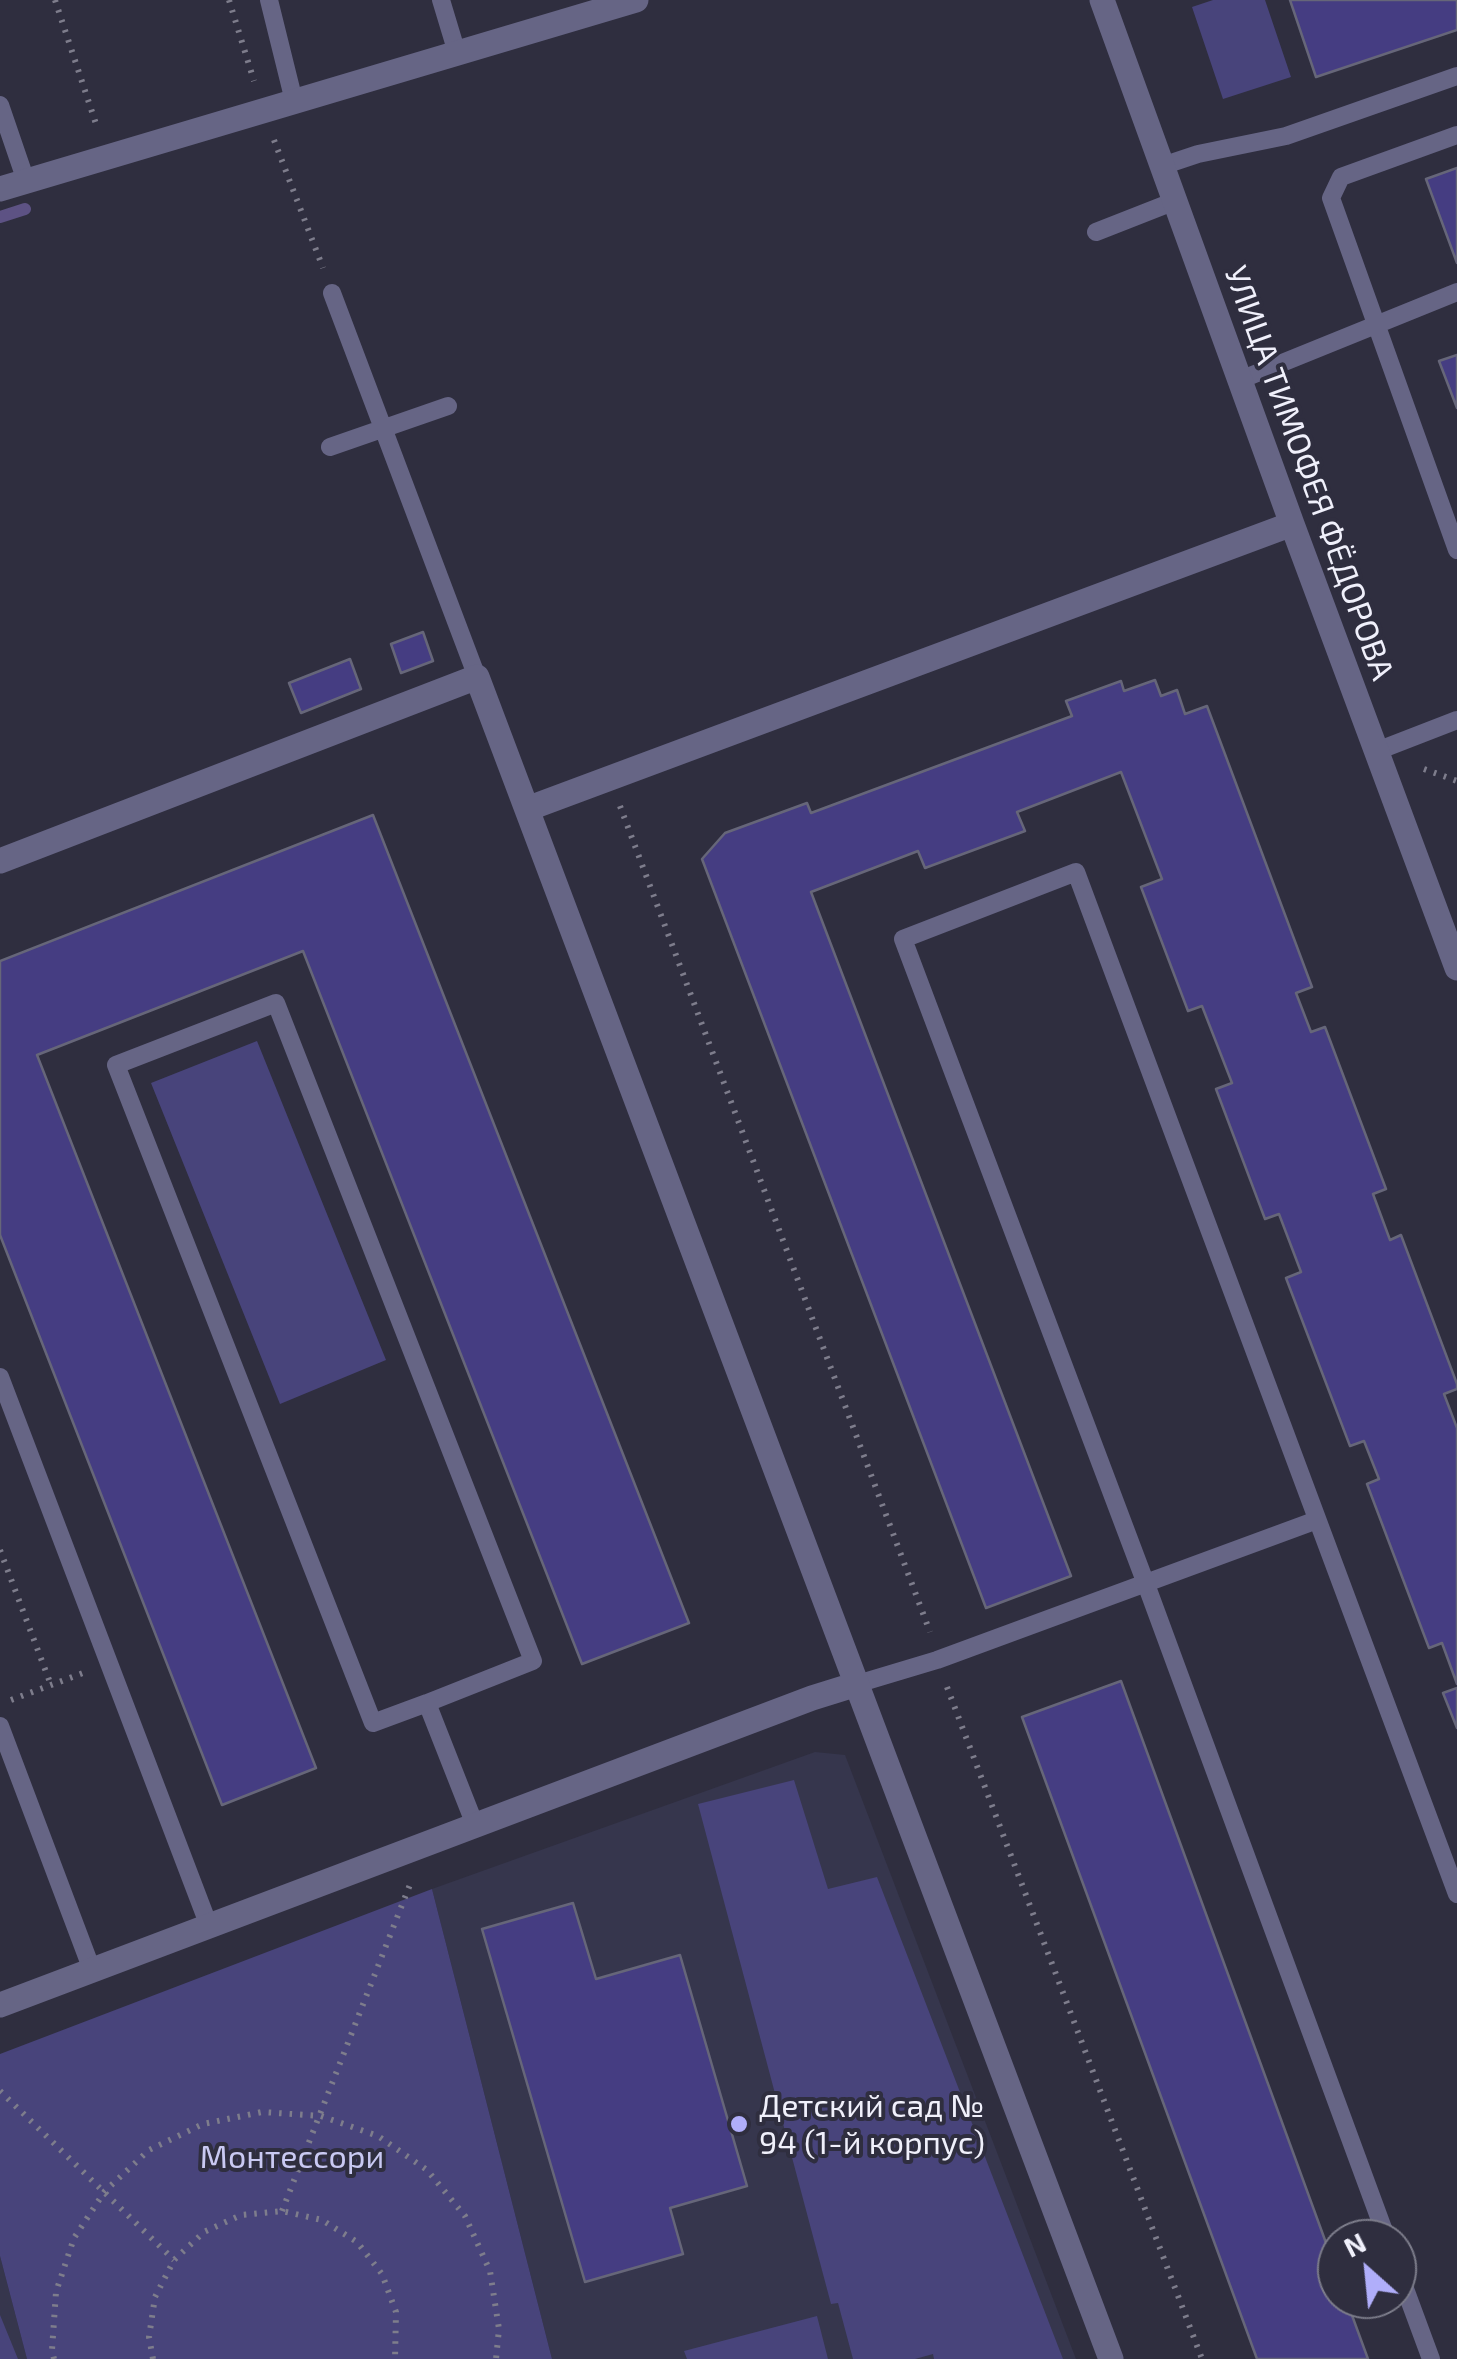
<!DOCTYPE html>
<meta charset="utf-8">
<style>
body{margin:0}
#map{position:relative;width:1457px;height:2359px;overflow:hidden;background:#2f2e3f;font-family:"Exo 2",sans-serif}
canvas{display:block}
.north{position:absolute;left:1317px;top:2219px;width:100px;height:100px;box-sizing:border-box;background:#2f2e3f;border:2px solid #7c7c8a;border-radius:50%;rotate:333deg;font-size:28px;font-weight:700;line-height:40px;text-align:center;color:#f0f0fb}
.north::after{content:'';display:block;margin:auto;width:35px;height:45px;background:#b0aefa;clip-path:polygon(50% 0,100% 100%,50% 72%,0 100%)}
</style>
<div id="map">
<canvas width="1457" height="2359"></canvas>
<div class="north">N</div>
</div>
<script>
const ctx = document.querySelector('canvas').getContext('2d');
ctx.lineJoin = 'round';
function fillPath(path, color) { ctx.fillStyle = color; ctx.fill(path, 'evenodd'); }
const toPath = rows => new Path2D(rows.map(r => 'M' + r).join(''));
function stroke(path, color, width, dash) { ctx.strokeStyle = color; ctx.lineWidth = width; ctx.lineCap = dash ? 'butt' : 'round'; ctx.setLineDash(dash || []); ctx.stroke(path); }
function label(font, color, halo, rows, align = 'center') {
  ctx.font = font + ' "Exo 2",sans-serif'; ctx.lineWidth = 8; ctx.setLineDash([]); ctx.textBaseline = 'middle'; ctx.strokeStyle = halo; ctx.fillStyle = color; for (const [text, x, y, turn = 0] of rows) {
    ctx.save(); ctx.translate(x, y); ctx.rotate((+turn || 0) * Math.PI / 180); ctx.textAlign = isNaN(turn) ? turn : align; if (halo) ctx.strokeText(text, 0, 0); ctx.fillText(text, 0, 0); ctx.restore();
  }
}
const built = toPath([
 [815,1752,845,1755,1076,2359,552,2359,432,1889],
 [0,2256,27,2359,0,2359]
]);
const green = toPath([
 [1213,0,1265,0,1291,77,1223,99,1192,7],
 [257,1041,386,1360,280,1404,151,1083],
 [794,1780,828,1889,877,1877,1063,2359,934,2359,933,2354,915,2359,853,2359,838,2303,831,2304,698,1804],
 [432,1889,552,2359,27,2359,0,2256,0,2054],
 [0,2315,18,2359,0,2359],
 [817,2316,828,2359,687,2359,684,2351]
]);
const stream = toPath([
 [0,217,25,209]
]);
const building = toPath([
 [1290,0,1457,0,1457,30,1316,77,1290,0],
 [1457,168,1457,263,1426,179,1457,168],
 [1457,355,1457,408,1439,361,1457,355],
 [423,632,433,661,401,673,391,644,423,632],
 [350,659,361,689,301,713,289,683,350,659],
 [1155,680,1161,696,1177,690,1185,714,1207,706,1312,987,1296,993,1311,1032,1325,1027,1386,1189,1373,1194,1390,1240,1401,1235,1457,1384,1457,1389,1444,1394,1457,1428,1457,1684,1442,1643,1429,1648,1367,1484,1379,1479,1364,1441,1350,1446,1286,1278,1301,1272,1279,1214,1265,1219,1216,1089,1232,1083,1202,1006,1188,1011,1141,887,1162,879,1121,772,1017,812,1025,831,925,868,918,851,811,892,1071,1576,986,1608,702,859,725,833,807,803,811,813,1072,716,1066,701,1121,681,1124,691,1155,680],
 [373,815,689,1623,582,1664,303,951,37,1055,316,1768,222,1805,0,1235,0,961,373,815],
 [1121,1681,1337,2273,1337,2299,1346,2299,1368,2359,1257,2359,1022,1717,1121,1681],
 [1457,1688,1457,1728,1443,1693,1457,1688],
 [573,1903,596,1979,680,1955,747,2186,670,2208,683,2254,585,2282,482,1929,573,1903]
]);
const path = toPath([
 [55,0,97,127],
 [229,0,254,81],
 [274,140,323,268],
 [1424,769,1457,781],
 [620,806,930,1632],
 [0,1550,51,1685],
 [947,1687,1202,2359],
 [11,1700,83,1673],
 [0,2091,174,2260],
 [282,2211,411,1882],
 [54,2359,52,2350,56,2292,74,2238,105,2191,149,2150,203,2124,262,2112,321,2116,378,2136,427,2170,465,2216,490,2271,499,2329,496,2359],
 [153,2359,149,2337,155,2297,174,2260,204,2232,241,2215,282,2211,322,2220,357,2242,382,2274,396,2312,395,2359]
]);
const lane = toPath([
 [269,0,294,101],
 [441,0,457,53],
 [0,105,26,181],
 [1457,135,1341,177,1331,198,1457,550],
 [1162,166,1198,154,1286,136,1457,76],
 [1096,232,1175,201],
 [332,293,477,677],
 [1240,380,1457,292],
 [330,447,448,406],
 [1377,751,1457,720],
 [0,1377,209,1926],
 [857,1684,937,1660,1317,1520],
 [427,1703,533,1661,276,1003,116,1065,373,1723,427,1703,475,1825],
 [0,1726,92,1970],
 [1387,2239,1146,1584,903,939,1076,872,1457,1894],
 [1397,2267,1431,2359]
]);
const street = toPath([
 [1102,0,1292,524,1457,968],
 [0,189,636,0],
 [527,809,1292,524],
 [0,861,477,677,1111,2359],
 [0,2005,812,1698,857,1684]
]);
const markers = [
 [739,2124,10,"#b0aefa"]
];
const streetNames = [
 ["УЛИЦА ТИМОФЕЯ ФЁДОРОВА",1309,473,70]
];
const poiNames = [
 ["Детский сад №",759,2106],
 ["94 (1-й корпус)",759,2143]
];
const parkNames = [
 ["Монтессори",292,2157]
];
fillPath(built, '#36364d');
fillPath(green, '#48447b');
stroke(stream, '#5d5284', 12);
fillPath(building, '#453d82');
stroke(building, '#666679', 2.5);
stroke(path, '#7e7d8c', 6, [2.5, 8]);
stroke(lane, '#666585', 18);
stroke(street, '#666585', 25);
for (const [x, y, r, color] of markers) { const dot = new Path2D(); dot.arc(x, y, r, 0, 2 * Math.PI); ctx.fillStyle = color; ctx.fill(dot); stroke(dot, '#2f2e3f', 4); }
label('32px', '#f0f0fb', '#2f2e3f', streetNames);
label('32px', '#f0f0fb', '#2f2e3f', poiNames, 'left');
label('32px', '#c9c9f2', '#2f2e3f', parkNames);
</script>
